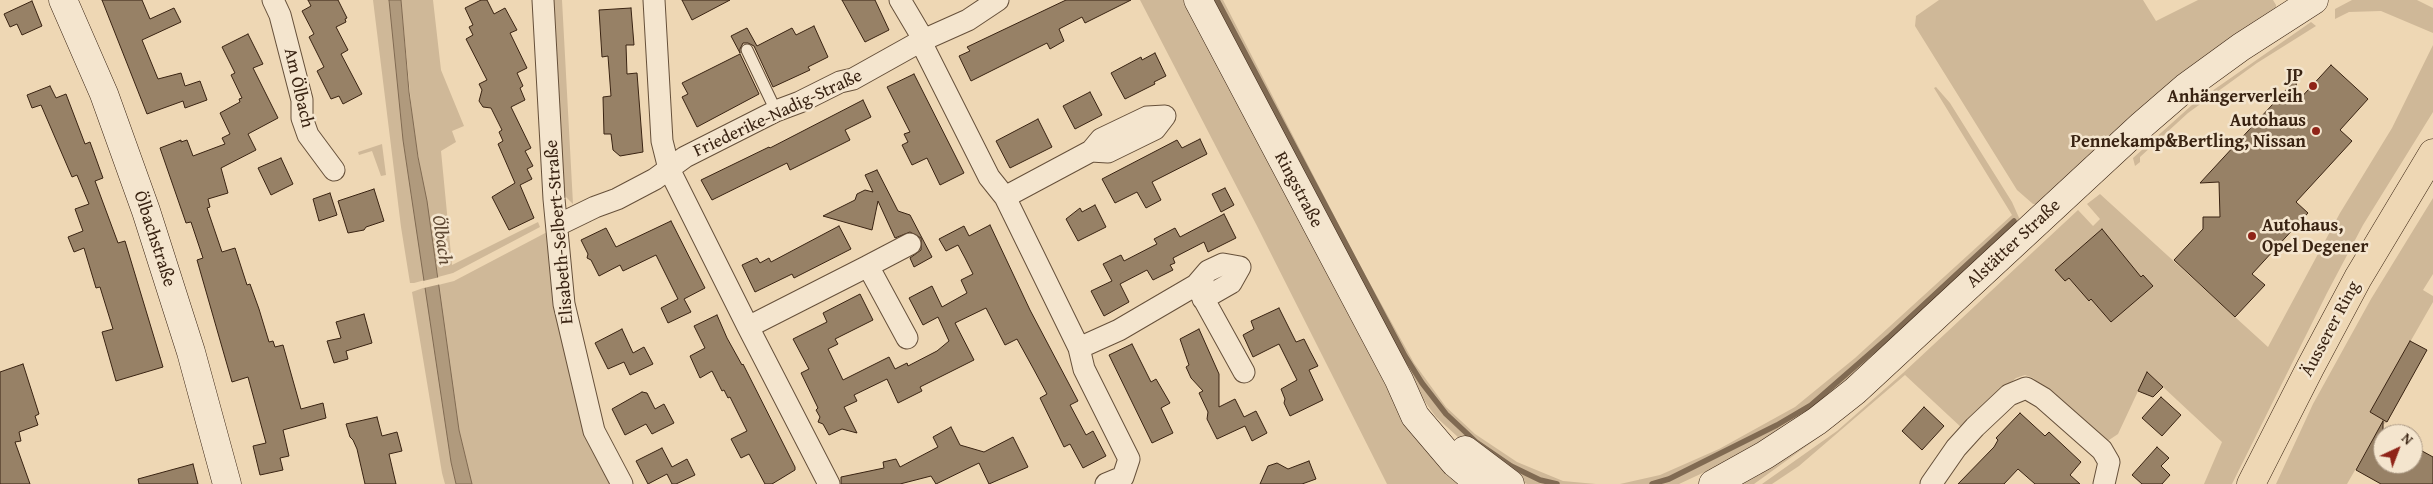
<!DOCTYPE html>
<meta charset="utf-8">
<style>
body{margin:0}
#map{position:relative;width:2433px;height:484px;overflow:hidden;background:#eed7b4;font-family:"Gentium Book Plus",serif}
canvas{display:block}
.north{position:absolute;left:2373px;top:424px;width:50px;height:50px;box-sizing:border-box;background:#f4e5ce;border:1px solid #a99783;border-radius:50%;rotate:43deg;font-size:14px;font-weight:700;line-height:20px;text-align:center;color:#392312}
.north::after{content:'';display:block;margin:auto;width:18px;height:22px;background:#8f2418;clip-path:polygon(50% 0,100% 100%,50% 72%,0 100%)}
</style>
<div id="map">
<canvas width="2433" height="484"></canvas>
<div class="north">N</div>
</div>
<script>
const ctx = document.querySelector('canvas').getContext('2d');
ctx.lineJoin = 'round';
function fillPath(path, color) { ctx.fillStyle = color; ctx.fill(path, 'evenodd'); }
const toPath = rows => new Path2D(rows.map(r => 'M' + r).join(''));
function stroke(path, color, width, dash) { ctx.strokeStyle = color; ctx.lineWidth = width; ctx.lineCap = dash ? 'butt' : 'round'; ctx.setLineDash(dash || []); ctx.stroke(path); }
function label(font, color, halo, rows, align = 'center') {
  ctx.font = font + ' "Gentium Book Plus",serif'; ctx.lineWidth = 5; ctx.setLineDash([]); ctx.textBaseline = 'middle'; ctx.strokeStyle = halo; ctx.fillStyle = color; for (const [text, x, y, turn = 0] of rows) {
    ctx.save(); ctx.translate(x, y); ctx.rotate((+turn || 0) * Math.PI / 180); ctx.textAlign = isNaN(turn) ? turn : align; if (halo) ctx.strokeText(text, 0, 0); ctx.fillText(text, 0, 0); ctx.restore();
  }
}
const green = toPath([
 [373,0,389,0,391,11,403,140,425,280,414,283,410,283,401,227],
 [401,0,433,0,441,70,464,126,452,131,456,142,441,151,452,265,538,222,540,227,453,273,438,277,413,124],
 [552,0,562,0,573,204,564,195],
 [1140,0,1183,0,1409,430,1417,440,1470,484,1387,484,1256,224],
 [1210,0,1223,0,1357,260,1414,363,1446,407,1475,434,1517,462,1563,481,1596,484,1527,484,1508,475,1469,447,1436,417,1412,384],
 [1939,0,2143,0,2156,21,2198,0,2273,0,2276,5,2276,9,2041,204,2033,204,2017,190,1915,26,1916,16],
 [2352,0,2417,0,2433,8,2433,33,2381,11,2349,12,2335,19,2335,9],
 [2311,22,2316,26,2257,63,2188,113,2140,157,2140,162,2135,166,2133,158,2192,105],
 [2433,45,2433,112,2363,225,2327,293,2232,484,2204,484,2222,442,2147,372,2118,434,2109,440,2100,439,2033,378,2025,375,2016,378,1973,416,1963,429,1905,375,1799,466,1772,484,1762,484,1837,431,1903,373,2078,210,2093,226,2100,219,2087,204,2100,194,2268,347,2340,213,2392,128],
 [1936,87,1950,103,2012,202,2020,220,1821,406,1724,463,1679,484,1620,484,1660,475,1719,449,1795,407,1855,358,2012,215,1934,88],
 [382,144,386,175,381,176,372,151,359,155,358,152],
 [2433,198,2433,274,2423,290,2433,296,2433,302,2370,412,2387,422,2380,427,2347,484,2276,484,2313,404,2371,299],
 [2071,209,1899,369,1829,430,1754,484,1739,484],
 [551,230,615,484,472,484,459,430,438,285,454,281],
 [426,287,451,462,456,484,445,484,442,473,412,292]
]);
const water = toPath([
 [389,0,401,0,409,92,418,157,427,201,459,430,472,484,456,484,451,462,403,140,389,0]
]);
const pier = toPath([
 [440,277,441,284,424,288,423,281]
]);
const stream = toPath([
 [1217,0,1405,356,1422,383,1446,414,1476,442,1511,466,1540,480,1557,484],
 [1652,484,1669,479,1777,425,1811,405,1890,336,2014,221]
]);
const building = toPath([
 [102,0,142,0,150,19,174,8,181,22,142,40,158,79,181,73,185,86,200,81,207,100,185,108,183,101,147,114,102,0],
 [308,0,338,0,347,18,345,19,346,22,336,27,348,50,341,54,362,94,343,104,339,96,331,99,317,71,324,67,309,37,314,34,302,11,311,6,308,0],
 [481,0,487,0,494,14,505,8,517,30,510,33,527,68,517,73,523,86,520,88,525,100,511,107,531,148,525,151,533,166,527,169,532,179,520,185,534,218,509,230,492,197,515,183,498,144,503,141,499,132,502,130,491,108,483,107,479,101,482,90,479,84,487,80,466,39,473,35,469,27,473,25,465,8,481,0],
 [682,0,730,0,692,20,682,0],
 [842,0,875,0,889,30,865,42,842,0],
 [1066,0,1131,0,1085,23,1082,17,1059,29,1064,41,1050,49,1047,43,971,81,959,56,970,51,967,47,1066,0],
 [32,1,42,26,22,35,17,24,10,27,4,14,32,1],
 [631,8,634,45,626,45,627,74,637,73,643,152,620,156,613,150,611,134,604,134,603,97,611,96,608,56,602,57,599,10,631,8],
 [814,26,828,57,808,67,810,70,773,87,754,46,748,43,743,43,740,49,740,53,731,36,747,28,757,46,792,28,796,35,814,26],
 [248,34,263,64,253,68,278,118,248,134,256,150,221,168,228,193,208,199,210,207,207,208,222,252,235,248,247,285,250,284,259,309,269,342,273,341,275,347,283,345,301,409,323,403,326,418,283,430,289,456,280,458,283,470,260,475,253,446,266,443,248,377,232,382,197,260,203,258,191,222,186,223,160,148,181,140,181,142,187,140,193,156,225,144,222,138,230,134,220,113,240,102,239,99,242,98,231,75,235,73,222,47,248,34],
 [1155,53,1166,76,1154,82,1155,84,1125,99,1111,73,1141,57,1142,60,1155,53],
 [740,54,759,94,697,127,682,97,688,94,682,83,740,54],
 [2331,65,2368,99,2340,130,2352,141,2296,202,2308,213,2252,274,2265,285,2235,317,2174,260,2203,229,2203,217,2220,217,2219,182,2200,183,2296,79,2297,102,2331,65],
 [914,74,964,173,940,185,927,158,912,165,902,145,908,142,904,134,910,132,887,87,914,74],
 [50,86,56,98,66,94,85,144,90,142,103,178,95,181,118,243,125,241,163,367,116,381,102,332,113,329,100,287,96,288,84,248,74,252,68,237,83,231,75,209,89,204,77,175,72,177,41,105,32,108,27,95,50,86],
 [1090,92,1102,115,1075,129,1063,106,1090,92],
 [863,100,871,117,845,130,850,140,790,170,787,163,712,200,701,180,769,147,770,148,863,100],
 [1038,119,1052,147,1010,168,996,141,1038,119],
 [1200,139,1207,154,1152,182,1161,200,1146,208,1137,192,1115,203,1102,179,1177,140,1182,148,1200,139],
 [281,158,293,184,271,195,258,168,281,158],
 [877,170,898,211,910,215,932,257,914,267,910,258,921,250,921,238,910,232,895,238,878,201,872,230,823,216,855,200,857,194,865,190,873,192,865,175,877,170],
 [1225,188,1234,205,1221,212,1212,194,1225,188],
 [374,189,384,221,366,227,364,230,348,233,338,201,374,189],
 [330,193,337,215,319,221,313,199,330,193],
 [1095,205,1106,227,1078,241,1066,219,1080,208,1082,212,1095,205],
 [1224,214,1236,238,1208,252,1204,242,1173,258,1175,263,1170,265,1173,270,1153,280,1147,270,1120,284,1129,302,1104,316,1091,291,1112,281,1103,264,1121,255,1124,261,1157,244,1154,239,1175,228,1180,237,1224,214],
 [671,221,705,288,684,299,691,312,668,323,661,308,678,299,656,255,623,271,620,265,599,276,591,260,587,258,588,254,581,240,606,228,616,247,671,221],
 [990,225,1030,310,1078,401,1070,405,1086,435,1093,431,1106,456,1083,468,1070,444,1064,447,1040,398,1047,394,1033,368,1017,339,1005,345,986,308,955,323,974,360,920,387,922,391,898,403,887,379,854,395,857,401,844,407,857,433,842,429,829,435,823,424,818,422,820,417,816,410,818,408,801,373,809,369,793,339,827,322,823,313,860,294,873,320,835,339,838,344,828,349,843,380,889,357,895,369,907,363,908,366,937,351,949,341,938,317,923,325,909,298,932,286,942,307,967,293,961,280,973,274,965,258,958,245,946,251,939,239,964,226,969,236,990,225],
 [839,226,851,249,794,278,792,274,755,292,742,265,757,258,760,263,769,258,771,262,839,226],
 [2102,229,2141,277,2143,275,2153,286,2111,322,2091,299,2089,301,2069,278,2065,281,2055,270,2102,229],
 [1279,308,1296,342,1304,339,1310,351,1318,366,1309,370,1323,400,1290,416,1284,403,1285,399,1281,389,1297,380,1279,344,1253,357,1243,335,1254,329,1251,321,1279,308],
 [364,314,372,343,346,351,348,359,334,363,327,341,341,338,336,322,364,314],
 [717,315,727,338,742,365,743,364,795,467,795,470,772,484,765,484,749,454,741,458,731,439,747,431,730,397,728,398,724,390,722,391,712,371,700,378,690,356,705,348,694,326,717,315],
 [622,329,633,353,644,347,653,364,630,375,624,362,608,369,595,343,622,329],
 [1199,329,1219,374,1219,407,1235,399,1244,417,1256,411,1267,433,1252,441,1245,426,1217,439,1207,419,1208,412,1199,393,1203,391,1191,378,1186,367,1189,365,1180,339,1199,329],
 [2410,341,2427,350,2387,422,2370,412,2410,341],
 [1132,344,1151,382,1156,379,1170,403,1161,408,1173,433,1152,443,1109,355,1132,344],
 [23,364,39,414,35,416,38,425,19,432,21,441,15,442,30,484,0,484,0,372,23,364],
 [2147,372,2163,387,2153,397,2138,391,2147,372],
 [642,392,647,393,655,409,664,404,674,423,652,434,646,424,625,435,612,409,642,392],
 [2161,397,2181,415,2162,436,2142,418,2161,397],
 [1924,407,1944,426,1922,450,1902,431,1924,407],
 [2020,413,2045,436,2049,432,2081,462,2070,475,2080,484,2035,484,2018,469,2004,484,1958,484,1994,447,1998,440,1996,438,2020,413],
 [377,417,382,436,397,432,402,451,389,454,396,484,365,484,357,449,353,440,350,437,346,424,377,417],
 [2383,421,2383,464,2413,464,2413,446,2433,457,2433,484,2381,484,2356,470,2383,421],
 [951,427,960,445,984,452,1013,437,1028,467,989,484,979,463,936,484,931,476,900,484,841,484,841,477,884,468,883,462,896,459,900,467,938,447,933,437,951,427],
 [2157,447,2169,458,2161,466,2170,475,2162,484,2142,484,2132,475,2157,447],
 [662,448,672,467,687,459,695,475,676,484,672,484,667,474,648,484,636,461,662,448],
 [1309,461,1316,479,1302,484,1260,484,1268,466,1277,463,1288,469,1309,461],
 [193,464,198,484,139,484,138,479,193,464]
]);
const lane = toPath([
 [747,50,776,111]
]);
const street = toPath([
 [273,0,280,15,302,100,302,118,308,135,334,170],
 [543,0,554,199,564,304,594,431,622,484],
 [654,0,662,141,669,169,748,327,829,484],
 [900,0,919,32,925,50,989,177,1005,197,1079,348,1084,369,1129,459,1123,477,1106,484],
 [1005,197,1091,151,1101,139,1147,117,1165,116,1155,129,1108,152,1091,151],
 [558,225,595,207,617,199,655,179,685,157,776,111,800,102,840,82,853,79,921,41,968,20,998,0],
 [868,266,910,244],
 [1197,287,1244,372],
 [748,327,868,266,907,338],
 [1079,348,1119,330,1196,285,1208,271,1223,264,1240,267,1231,283,1203,299],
 [1931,484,1956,448,1975,427,2009,395,2026,388,2043,398,2102,450,2109,462,2104,484]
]);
const secondary = toPath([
 [63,0,104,94,146,211,191,352,227,484],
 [1198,0,1399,380,1415,416,1455,463,1480,484],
 [1465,450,1510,484],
 [1713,484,1765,455,1817,421,1855,391,2142,125,2186,87,2241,47,2314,0]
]);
const primary = toPath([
 [2251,484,2310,368,2358,278,2433,153]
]);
const markers = [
 [2313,86,5,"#8f2418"],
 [2316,131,5,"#8f2418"],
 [2252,236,5,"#8f2418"]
];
const poiNames = [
 ["JP",2303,76],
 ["Anhängerverleih",2303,97],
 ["Autohaus",2306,121],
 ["Pennekamp&Bertling, Nissan",2306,142],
 ["Autohaus,",2262,226,"left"],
 ["Opel Degener",2262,247,"left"]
];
const streetNames = [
 ["Am Ölbach",298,88,77],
 ["Friederike-Nadig-Straße",778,114,-25],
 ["Ringstraße",1298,190,62],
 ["Elisabeth-Selbert-Straße",560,232,-95],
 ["Ölbachstraße",154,239,72],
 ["Alstätter Straße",2014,244,-43],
 ["Äusserer Ring",2331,329,-62]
];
const waterNames = [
 ["Ölbach",441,240,82]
];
fillPath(green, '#cfb898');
fillPath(water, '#b09a7d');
stroke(water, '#806a52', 1);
fillPath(pier, '#eed7b4');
stroke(stream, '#806a52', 5.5);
fillPath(building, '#978166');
stroke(building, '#392312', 1);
stroke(lane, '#66503a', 13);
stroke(street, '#66503a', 23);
stroke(secondary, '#392312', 29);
stroke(primary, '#392312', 29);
stroke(lane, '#f4e5ce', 11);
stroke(street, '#f4e5ce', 21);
stroke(secondary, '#f4e5ce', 28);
stroke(primary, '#eed7b4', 28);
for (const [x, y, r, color] of markers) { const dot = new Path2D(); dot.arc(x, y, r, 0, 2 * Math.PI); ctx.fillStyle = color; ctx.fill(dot); stroke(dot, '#f4e5ce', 2); }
label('bold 18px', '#392312', '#f4e5ce', poiNames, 'right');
label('18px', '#392312', '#f4e5ce', streetNames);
label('italic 19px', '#5d4732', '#f4e5ce', waterNames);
</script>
